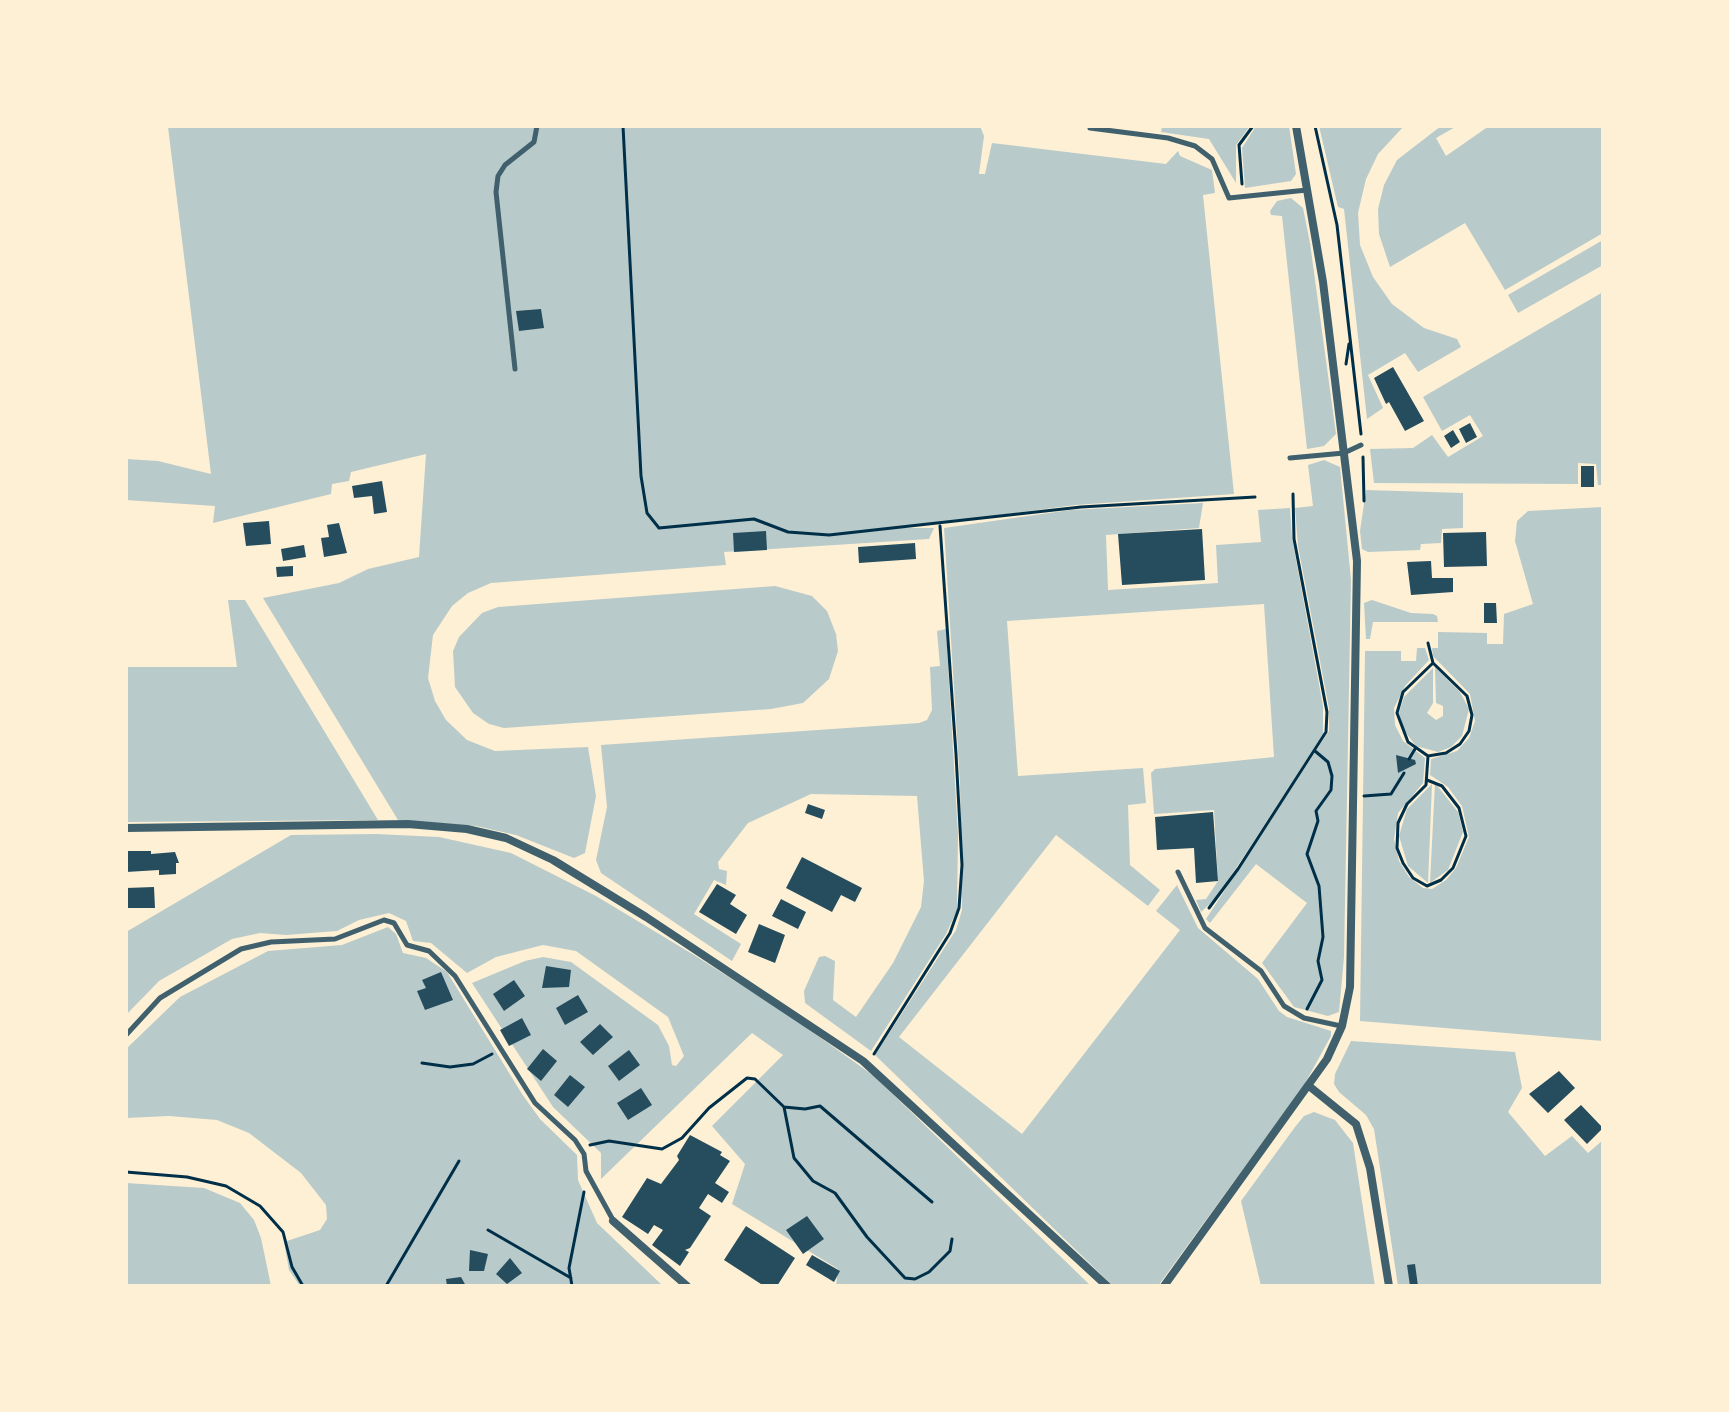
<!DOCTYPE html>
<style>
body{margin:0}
#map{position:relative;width:1729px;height:1412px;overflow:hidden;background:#fdf0d5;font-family:"PT Sans Narrow",sans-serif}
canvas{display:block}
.frame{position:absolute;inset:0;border:128px solid #fdf0d5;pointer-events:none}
</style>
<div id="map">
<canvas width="1729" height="1412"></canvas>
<div class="frame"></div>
</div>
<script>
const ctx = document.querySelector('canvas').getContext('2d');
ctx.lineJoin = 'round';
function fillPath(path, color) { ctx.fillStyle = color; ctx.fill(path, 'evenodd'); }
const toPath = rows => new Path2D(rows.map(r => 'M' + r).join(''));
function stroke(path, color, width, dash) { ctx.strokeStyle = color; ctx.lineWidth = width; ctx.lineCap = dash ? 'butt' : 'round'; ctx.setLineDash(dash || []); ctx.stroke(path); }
const green = toPath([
 [161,126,980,126,984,136,979,174,985,174,992,143,1166,164,1178,151,1180,156,1212,170,1215,193,1203,195,1234,494,1075,505,901,528,934,528,929,539,724,552,726,565,491,583,468,593,452,606,433,635,428,678,435,701,446,720,467,740,495,751,588,747,596,796,585,853,574,858,516,835,476,826,398,820,263,598,339,583,368,569,419,557,426,454,351,472,349,481,332,484,331,494,213,523,215,506,126,500,126,459,158,461,211,474,168,127],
 [1162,126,1250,126,1236,145,1236,183,1209,139,1161,132],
 [1256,126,1289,126,1296,174,1291,181,1245,188,1242,148],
 [1319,126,1404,126,1378,154,1366,179,1358,213,1360,245,1373,277,1392,304,1424,328,1457,339,1461,347,1418,372,1405,353,1368,375,1383,408,1367,419,1344,209,1338,207],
 [1441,126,1457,126,1436,138,1446,156,1489,126,1603,126,1603,233,1505,290,1465,223,1390,267,1379,234,1378,209,1384,185,1397,160],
 [1291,198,1303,208,1310,243,1336,434,1324,446,1307,449,1282,216,1271,215,1270,211,1277,201],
 [1603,240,1603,265,1518,313,1508,295],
 [1603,292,1603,485,1598,485,1596,464,1578,463,1578,484,1374,483,1370,449,1413,448,1432,435,1448,457,1483,436,1470,415,1442,431,1423,397],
 [1324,460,1340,467,1351,580,1344,957,1339,1012,1328,1016,1294,1007,1262,963,1307,903,1256,864,1210,923,1206,919,1329,731,1329,708,1298,546,1295,508,1313,506,1308,465],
 [1366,490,1463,493,1463,528,1442,529,1441,543,1421,544,1420,550,1368,552,1362,549,1360,531],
 [1203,503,1199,528,1106,535,1108,590,1218,583,1216,545,1261,542,1258,510,1290,508,1292,538,1323,706,1323,734,1250,847,1216,898,1201,912,1196,900,1206,899,1218,881,1214,810,1154,814,1151,773,1155,769,1274,757,1264,604,1007,621,1018,776,1143,768,1146,803,1128,805,1130,865,1160,890,1148,906,1056,835,899,1037,1022,1134,1180,930,1156,911,1177,885,1198,928,1258,979,1279,1011,1287,1017,1331,1031,1331,1036,1304,1085,1158,1286,1113,1286,875,1055,956,930,962,910,960,783,944,528,1070,510],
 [1603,507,1603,1041,1360,1021,1365,651,1401,651,1401,661,1416,661,1417,648,1425,648,1429,660,1405,686,1394,708,1395,725,1403,741,1425,758,1423,783,1398,813,1394,839,1399,861,1409,877,1423,888,1432,889,1446,880,1456,868,1469,837,1462,806,1448,787,1430,775,1431,759,1457,751,1469,738,1475,721,1470,694,1433,656,1432,648,1438,648,1438,632,1487,633,1487,644,1503,644,1504,614,1533,604,1515,541,1517,521,1528,511],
 [775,586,812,596,827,611,836,634,838,651,829,679,803,703,771,709,504,728,489,724,473,713,455,687,453,651,459,637,482,613,498,607],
 [228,600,245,600,378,820,126,822,126,667,237,667],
 [1372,600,1411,613,1433,614,1437,616,1438,622,1373,622,1370,639,1366,639,1364,603],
 [946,629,958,835,957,910,946,934,871,1051,805,1003,804,991,819,957,825,956,835,961,833,1000,856,1017,893,963,921,907,924,881,917,796,811,794,748,823,718,862,719,869,727,871,726,885,714,880,694,914,741,944,732,961,601,873,596,860,607,807,601,745,919,723,927,720,932,710,930,667,940,666,937,631],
 [1435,667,1460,692,1469,709,1462,736,1451,747,1438,752,1416,746,1403,729,1399,713,1404,697,1433,668,1433,703,1427,713,1436,720,1443,716,1443,706,1436,703],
 [1435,783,1458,812,1463,832,1448,870,1430,883],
 [1432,784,1428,883,1408,866,1399,836,1407,809],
 [376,834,439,837,511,853,596,896,694,955,790,1016,874,1076,1091,1286,836,1286,838,1269,732,1204,745,1164,712,1126,783,1055,752,1033,601,1179,601,1153,553,1107,472,983,525,961,543,957,571,962,658,1025,669,1046,672,1065,676,1066,684,1056,668,1017,576,951,543,945,496,957,467,973,431,943,413,941,406,921,389,913,359,920,337,931,286,935,260,933,232,939,159,981,126,1015,126,932,291,835],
 [388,927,396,934,403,953,426,958,447,972,522,1094,540,1119,577,1155,578,1180,597,1223,663,1286,300,1286,289,1270,284,1242,320,1230,327,1219,326,1205,301,1173,249,1133,217,1120,169,1116,126,1118,126,1049,180,997,268,951,342,945],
 [1351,1041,1515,1052,1522,1088,1508,1112,1545,1156,1572,1136,1588,1153,1603,1140,1603,1286,1398,1286,1374,1129,1366,1115,1339,1092,1334,1084,1335,1074],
 [1314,1112,1335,1120,1353,1143,1375,1286,1261,1286,1241,1201,1295,1127,1304,1116],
 [126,1183,204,1188,240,1203,254,1220,261,1238,271,1286,126,1286]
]);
const building = toPath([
 [541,309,544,328,519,331,516,311],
 [1393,367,1424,421,1405,431,1389,402,1386,404,1374,378],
 [1470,423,1477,437,1466,443,1459,429],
 [1453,430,1460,442,1451,448,1444,436],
 [1581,466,1594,466,1594,487,1581,487],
 [382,481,387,512,374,514,372,496,354,498,352,486],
 [269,521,271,544,246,546,243,523],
 [339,523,347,553,324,557,321,538,329,537,327,525],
 [1202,529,1205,580,1122,585,1118,534],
 [766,531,767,550,734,552,733,533],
 [1486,532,1487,566,1444,567,1443,533],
 [915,543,916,559,859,563,858,547],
 [304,545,306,557,283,561,281,549],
 [1431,561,1432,578,1453,578,1453,592,1411,595,1407,562],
 [293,566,293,576,277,577,276,567],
 [1484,603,1496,603,1497,623,1484,623],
 [1396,755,1415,760,1416,764,1398,773],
 [808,804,825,810,822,819,805,813],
 [1213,812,1218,881,1196,883,1194,848,1157,850,1155,817],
 [126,851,151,851,151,854,175,852,179,863,176,863,176,874,159,875,159,870,126,872],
 [802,857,862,888,855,902,841,895,832,912,786,888],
 [717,884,736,895,730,904,747,915,736,934,699,912],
 [154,887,155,908,126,908,126,888],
 [781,899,806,912,798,929,772,916],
 [759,924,785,935,775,963,748,952],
 [546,966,571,970,569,987,542,988],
 [441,972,453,1000,425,1010,417,991,426,988,422,980],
 [514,980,525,996,504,1011,493,994],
 [578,995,588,1012,565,1025,556,1008],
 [522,1018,531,1035,509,1046,500,1030],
 [600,1024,613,1037,593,1055,580,1042],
 [543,1049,557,1061,541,1081,527,1069],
 [629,1050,640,1065,619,1081,608,1066],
 [1559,1071,1575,1088,1548,1113,1529,1094],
 [570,1075,585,1087,568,1107,554,1095],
 [641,1088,652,1105,628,1120,617,1103],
 [1581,1105,1603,1128,1587,1144,1564,1120],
 [690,1135,722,1152,720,1155,730,1161,715,1183,729,1192,722,1203,708,1194,699,1208,711,1216,690,1248,685,1250,689,1252,680,1266,652,1245,663,1230,654,1225,648,1234,622,1217,647,1178,661,1184,679,1160,677,1156],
 [807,1216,824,1239,803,1254,786,1230],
 [746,1226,795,1258,777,1286,764,1286,724,1260],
 [470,1250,488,1254,484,1271,469,1271],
 [812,1255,840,1271,834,1282,806,1265],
 [510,1258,522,1273,507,1284,496,1274],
 [1415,1264,1418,1286,1410,1286,1407,1265],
 [461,1277,466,1286,447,1286,446,1279]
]);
const path = toPath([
 [623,126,641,476,647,513,659,528,754,519,788,532,829,535,1081,507,1255,497],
 [1315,126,1337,225,1361,434],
 [1242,184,1239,145,1253,126],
 [1346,364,1349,344],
 [1363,457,1364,501],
 [1428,756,1408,742,1397,713,1403,692,1433,663],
 [1409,759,1415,749],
 [1427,780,1442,786,1459,808,1466,836,1453,868,1441,880,1427,886,1413,878,1403,863,1397,848,1398,823,1407,804,1426,785,1428,756,1446,753,1460,744,1469,731,1472,715,1467,696,1433,663,1428,643],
 [1364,796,1391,794,1404,773],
 [1209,908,1238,869,1326,732,1327,712,1294,539,1293,494],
 [1307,1009,1322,980,1318,961,1323,937,1319,886,1307,854,1318,821,1316,811,1331,790,1332,776,1328,762,1315,751],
 [874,1054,950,933,959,908,962,865,956,754,940,526],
 [422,1063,450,1067,473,1064,492,1054],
 [784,1107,805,1109,820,1106,932,1202],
 [590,1145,609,1141,662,1149,682,1138,709,1108,747,1078,755,1079,784,1107,794,1158,813,1181,835,1193,867,1237,905,1278,915,1279,929,1272,950,1251,952,1239],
 [126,1172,187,1177,226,1186,260,1206,283,1232,292,1267,303,1286],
 [488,1230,571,1278],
 [386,1286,459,1161],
 [572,1286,569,1268,584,1192]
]);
const service = toPath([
 [1090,128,1168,138,1195,146,1212,159,1229,198,1307,190],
 [515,369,496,192,498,176,505,165,534,142,537,126],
 [1290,458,1344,453,1361,445],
 [1178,872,1205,928,1261,971,1284,1006,1304,1018,1341,1026],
 [126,1035,160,998,241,949,271,942,335,939,384,920,394,923,407,945,429,951,455,976,535,1103,575,1140,584,1154,586,1171,613,1220]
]);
const minor = toPath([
 [126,828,408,824,467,829,506,838,553,860,646,917,863,1061,1107,1286],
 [1309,1086,1356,1124,1370,1168,1389,1286],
 [613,1221,687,1286],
 [1164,1286,1327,1059,1342,1026,1350,987,1357,561,1323,282,1296,126]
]);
fillPath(green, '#b9caca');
fillPath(building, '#264d5e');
stroke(path, '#003049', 3);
stroke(service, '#3f606c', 5);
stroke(minor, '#3f606c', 8);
</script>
